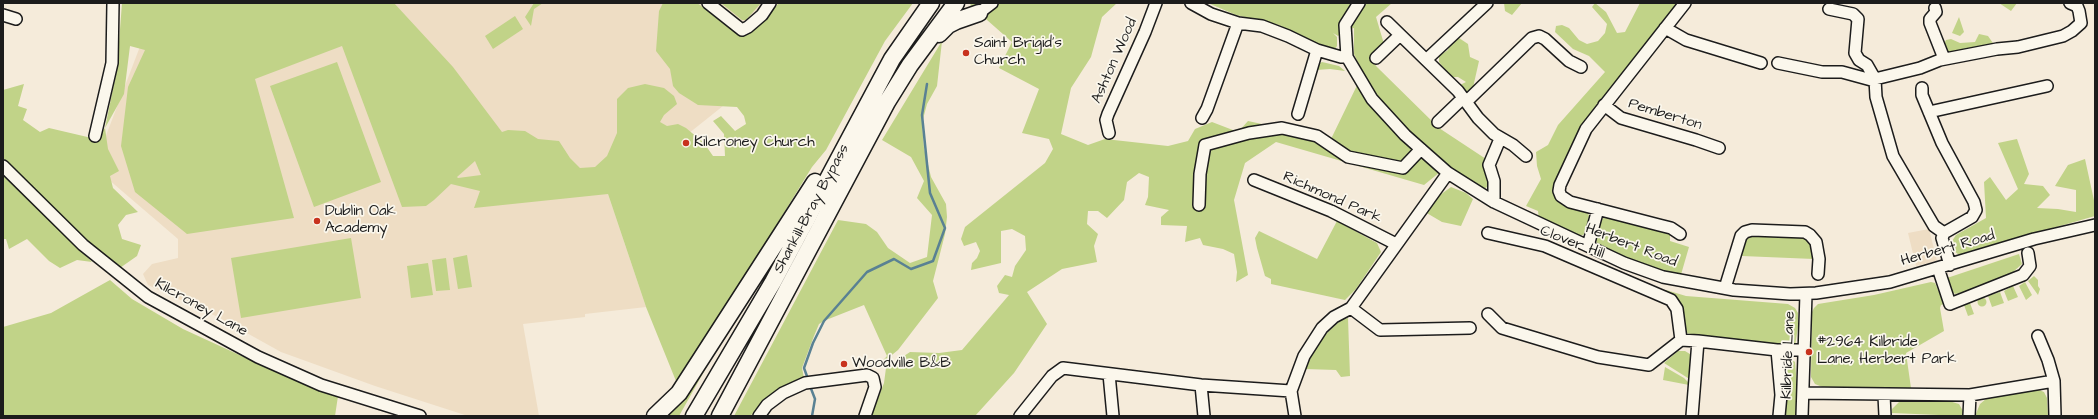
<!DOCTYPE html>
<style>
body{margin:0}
#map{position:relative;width:2098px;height:419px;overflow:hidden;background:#f5ebda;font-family:"Architects Daughter",sans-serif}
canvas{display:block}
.frame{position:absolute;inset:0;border:4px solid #1c1c1c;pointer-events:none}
</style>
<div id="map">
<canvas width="2098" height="419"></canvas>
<div class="frame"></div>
</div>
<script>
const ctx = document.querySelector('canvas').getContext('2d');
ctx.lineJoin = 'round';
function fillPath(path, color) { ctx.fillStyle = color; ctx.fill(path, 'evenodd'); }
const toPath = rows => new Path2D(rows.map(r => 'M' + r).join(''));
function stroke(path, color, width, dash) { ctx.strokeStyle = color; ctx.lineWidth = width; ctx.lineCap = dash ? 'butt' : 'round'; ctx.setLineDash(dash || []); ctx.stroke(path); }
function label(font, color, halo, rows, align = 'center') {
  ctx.font = font + ' "Architects Daughter",sans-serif'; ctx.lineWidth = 3.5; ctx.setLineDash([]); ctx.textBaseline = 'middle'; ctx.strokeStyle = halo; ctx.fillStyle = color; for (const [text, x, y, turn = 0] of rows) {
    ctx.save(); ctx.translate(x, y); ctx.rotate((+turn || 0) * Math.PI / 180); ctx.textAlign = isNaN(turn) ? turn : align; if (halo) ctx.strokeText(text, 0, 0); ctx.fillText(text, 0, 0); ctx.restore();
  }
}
const built = toPath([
 [160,3,826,3,837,15,624,185,608,194,646,307,585,314,585,317,523,324,539,416,468,416,375,386,281,352,218,317,148,285,143,274,152,264,178,258,178,239,94,167,144,36],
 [1929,229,1937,261,1916,266,1908,233]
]);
const green = toPath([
 [122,3,394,3,453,67,502,132,508,130,525,131,538,139,559,141,570,158,580,168,595,167,607,156,617,133,617,99,628,88,645,84,664,88,674,96,677,104,664,115,660,122,667,126,678,124,686,128,704,143,713,156,725,156,724,134,713,121,721,116,735,131,746,124,744,116,737,107,698,105,679,93,673,86,670,69,656,51,659,11,663,3,697,3,737,31,750,33,779,3,913,3,885,41,826,150,812,167,678,386,646,307,608,194,474,208,480,191,451,184,434,200,426,206,402,207,342,46,255,79,294,218,187,234,135,192,121,146,128,87,145,50,130,46,124,94,105,128,108,149,119,171,110,176,113,188,138,212,126,215,118,225,122,239,141,245,137,256,117,270,3,159,3,90,24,84,18,106,27,109,23,120,40,132,49,128,96,139,105,128,117,69],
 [475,161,481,175,458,178,457,177],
 [534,3,543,3,534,9,531,26,525,17],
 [721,3,761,3,746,20,742,20],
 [972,3,1117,3,1102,17,1091,57,1071,88,1061,134,1088,145,1105,139,1168,146,1188,141,1195,129,1212,122,1238,132,1248,121,1331,139,1363,73,1354,54,1354,28,1344,31,1338,36,1333,33,1337,37,1337,46,1335,49,1330,49,1315,44,1279,25,1236,15,1208,3,1392,3,1376,17,1384,44,1370,59,1377,67,1439,128,1486,159,1483,165,1488,186,1483,190,1440,172,1424,185,1276,142,1245,163,1234,200,1248,275,1236,282,1237,272,1234,254,1223,249,1203,245,1200,238,1185,242,1187,226,1161,225,1161,217,1169,210,1145,205,1148,197,1149,177,1139,173,1127,182,1124,200,1107,218,1098,211,1088,211,1087,224,1098,234,1094,246,1097,262,1062,269,1027,292,1047,324,1014,373,975,416,871,416,884,383,886,368,910,352,939,353,962,350,1009,295,999,293,997,286,1005,275,1012,277,1015,266,1026,250,1025,236,1012,229,1001,231,1001,263,971,270,972,263,977,258,980,251,976,242,964,246,961,239,965,227,1045,163,1053,149,1049,139,1022,133,1039,89,999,68,1012,42,970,5],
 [1504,3,1522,3,1512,15,1505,11],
 [1595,3,1606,12,1617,33,1625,32,1640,3,1677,3,1585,120,1561,173,1553,193,1558,202,1564,205,1588,213,1589,216,1586,233,1579,237,1539,220,1538,211,1526,206,1541,179,1537,166,1536,152,1548,145,1558,125,1605,72,1589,56,1573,49,1555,32,1556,26,1562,25,1569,28,1579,40,1587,44,1598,41,1605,33,1607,24,1592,7],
 [1999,3,2017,3,2011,11],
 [515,16,523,29,493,49,485,36],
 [1959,17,1964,32,1960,36,1952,33],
 [1979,34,1988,36,1995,46,1948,56,1944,44,1946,40,1951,39,1960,43,1975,42],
 [1456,36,1468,44,1470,57,1479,61,1472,92,1464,92,1460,85,1466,82,1458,77,1451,77,1439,62,1439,56,1448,50,1450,42],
 [942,41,937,86,927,104,922,123,924,148,931,177,946,204,947,217,945,234,933,281,938,298,898,350,877,367,887,356,864,305,826,320,819,324,814,336,802,368,804,378,780,389,750,416,734,416,838,220,866,224,877,232,888,248,910,263,927,257,932,215,917,198,924,181,911,157,882,140],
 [337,62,381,182,314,207,270,86],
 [1322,62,1339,66,1345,71,1330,69,1316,70,1318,64],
 [2017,139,2029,174,2024,184,2043,186,2050,195,2037,208,2058,209,2076,212,2076,190,2055,186,2068,165,2085,159,2095,205,2095,216,1959,255,1953,250,1952,241,1956,235,1986,218,1984,182,1990,177,2006,200,2018,189,1998,143],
 [3,174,20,187,92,262,77,260,60,268,49,261,27,239,9,249,6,239,3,239],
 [1451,187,1466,193,1473,199,1461,226,1442,222,1425,212,1440,195],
 [1607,216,1670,232,1670,241,1689,247,1680,278,1601,248,1596,241,1596,235,1600,220],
 [1337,221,1377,243,1381,252,1356,289,1345,300,1271,284,1271,279,1265,276,1257,248,1255,238,1259,231,1317,259],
 [1750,235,1806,237,1811,244,1814,259,1742,256,1745,240],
 [351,238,361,298,241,318,231,258],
 [2019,254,2022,264,2013,272,1974,289,1955,294,1947,286,1947,278],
 [467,255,472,287,458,289,453,258],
 [446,258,450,290,436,291,432,260],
 [428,263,433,295,411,298,407,266],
 [2034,276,2038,280,2038,286,2040,289,2038,295,2028,281],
 [110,280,132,299,183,329,272,370,338,396,335,416,3,416,3,327,51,313],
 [1931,282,1935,283,1944,304,1941,305,1940,308,1944,331,1906,353,1911,388,1825,388,1815,384,1811,377,1812,312,1814,308,1818,304,1874,295],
 [2025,282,2032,295,2026,300,2019,286],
 [2013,286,2018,297,2008,301,2004,291],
 [1666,290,1686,296,1788,304,1795,308,1798,313,1798,327,1795,346,1701,336,1686,333,1664,292],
 [2000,292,2004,303,1992,307,1988,296],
 '1977.5 302a4.5 4.5 0 1 1 9 0a4.5 4.5 0 1 1-9 0Z',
 [1970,303,1974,314,1968,316,1964,305],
 [1348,318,1350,376,1341,377,1336,370,1305,369,1317,345,1327,333,1341,320],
 [1678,351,1685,351,1690,354,1691,380,1664,363],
 [1783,357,1790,358,1795,362,1797,386,1796,416,1783,416],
 [710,361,679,416,665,416,689,390],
 [1665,367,1684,378,1689,383,1689,385,1663,380],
 [2039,390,2044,392,2047,398,2048,416,1975,416,1980,404,1987,398],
 [1949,401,1959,404,1963,411,1962,416,1892,413,1892,409,1899,402]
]);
const stream = toPath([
 [808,379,804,368,813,343,824,321,867,272,894,259,911,269,933,261,945,228,930,193,922,115,927,84],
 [810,386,815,399,812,416]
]);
const minor = toPath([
 [708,3,742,30,748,27,762,15,770,3],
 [1191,3,1211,14,1238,23,1262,26,1288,36,1317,50,1341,57,1347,57],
 [1359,3,1345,25,1347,57,1372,99,1405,135,1448,173,1494,202,1624,263,1663,277,1734,290,1790,294,1816,293,1890,282,2034,239,2095,225],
 [1829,9,1853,14,1858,19,1855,53,1859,60,1867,65,1875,79,1920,68,1940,60,1943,56,1930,23,1930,19,1936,12,1935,8],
 [979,13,992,3],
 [3,15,16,19],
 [1387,22,1458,91,1478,118,1494,134,1513,145,1526,156],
 [1665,28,1686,40,1761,63],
 [1376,58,1400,35],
 [1426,60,1487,3],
 [1940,60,1997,49,2018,47,2063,36,2072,31,2081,23,2079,11,2077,6,2070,3],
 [1778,63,1822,72,1842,72,1875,81],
 [1875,79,1876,97,1893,156,1934,226,1944,233],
 [1922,88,1922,95,1942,143,1974,202,1976,210,1972,217,1944,233,1942,238,1950,265],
 [1466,102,1532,38,1539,36,1545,39,1569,61,1581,67],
 [1604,105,1621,118,1696,140,1719,148],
 [1929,112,2047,86],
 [1298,114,1317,50],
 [1202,118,1207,109,1238,23],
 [1438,122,1463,98],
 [1109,133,1106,120,1108,114,1145,32,1156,3],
 [95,136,112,63,113,3],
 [3,166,83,245,148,297,258,357,321,385,420,416],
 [1254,180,1331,211,1396,244],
 [1494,202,1494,181,1489,165,1500,139],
 [1199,205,1200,174,1205,145,1249,133,1282,128,1317,136,1348,157,1403,168,1421,149],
 [1488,233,1545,246,1671,300,1677,309,1681,340,1698,341],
 [1680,234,1671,228,1659,225,1570,202,1561,196,1559,191,1560,185,1586,129,1685,3],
 [1588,246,1598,209],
 [1938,268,1950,304,2023,275,2030,266,2028,253],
 [1725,288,1741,236,1745,232,1752,230,1805,232,1810,235,1816,242,1819,259,1818,274],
 [1351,308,1380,330,1470,328],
 [1488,314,1502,328,1598,357,1649,365,1681,340],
 [2038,336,2048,360,2054,381,2055,416],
 [1777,350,1781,395,1779,416],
 [1109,374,1113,416],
 [1201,385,1204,416],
 [1803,393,1970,395,2054,381],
 [1884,395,1885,416],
 [759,416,767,405,783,393,805,383,867,375,873,378,875,387,865,416],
 [1020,416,1052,376,1063,368,1201,385,1291,391],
 [1295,416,1291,391,1304,356,1322,328,1334,317,1351,308,1448,173],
 [1692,416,1698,341,1777,350,1804,350],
 [1802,416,1806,294],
 [1969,416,1970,395]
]);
const highway = toPath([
 [939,34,948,25,956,21,979,13],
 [655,416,679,393,815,182],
 [694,416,773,282,892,59,931,3],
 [720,416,887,102,910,65,956,3]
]);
const markers = [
 [966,53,4,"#c8321e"],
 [686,143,4,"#c8321e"],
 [317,221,4,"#c8321e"],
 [1809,352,4,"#c8321e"],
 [844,364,4,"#c8321e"]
];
const poiNames = [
 ["Saint Brigid's",974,44],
 ["Church",974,61],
 ["Kilcroney Church",694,143],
 ["Dublin Oak",325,212],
 ["Academy",325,229],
 ["#2964 Kilbride",1817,343],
 ["Lane, Herbert Park",1817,360],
 ["Woodville B&B",852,364]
];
const streetNames = [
 ["Ashton Wood",1115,61,-66],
 ["Pemberton",1665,115,17],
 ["Richmond Park",1332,198,24],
 ["Shankill-Bray Bypass",812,209,-62],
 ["Clover Hill",1572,243,21],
 ["Herbert Road",1631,246,21],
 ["Herbert Road",1948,249,-16],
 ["Kilcroney Lane",201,308,29],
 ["Kilbride Lane",1789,355,-88]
];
fillPath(built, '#eeddc4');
fillPath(green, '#c1d388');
stroke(stream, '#598193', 2.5);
stroke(minor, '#1c1c1c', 14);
stroke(highway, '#1c1c1c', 19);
stroke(minor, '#fbf7ec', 11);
stroke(highway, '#fbf7ec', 16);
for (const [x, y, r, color] of markers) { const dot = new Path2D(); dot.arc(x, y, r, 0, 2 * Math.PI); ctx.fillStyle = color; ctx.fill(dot); stroke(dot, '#fbf7ec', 1.5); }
label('15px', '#1c1c1c', '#fbf7ec', poiNames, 'left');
label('15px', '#1c1c1c', '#fbf7ec', streetNames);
</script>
